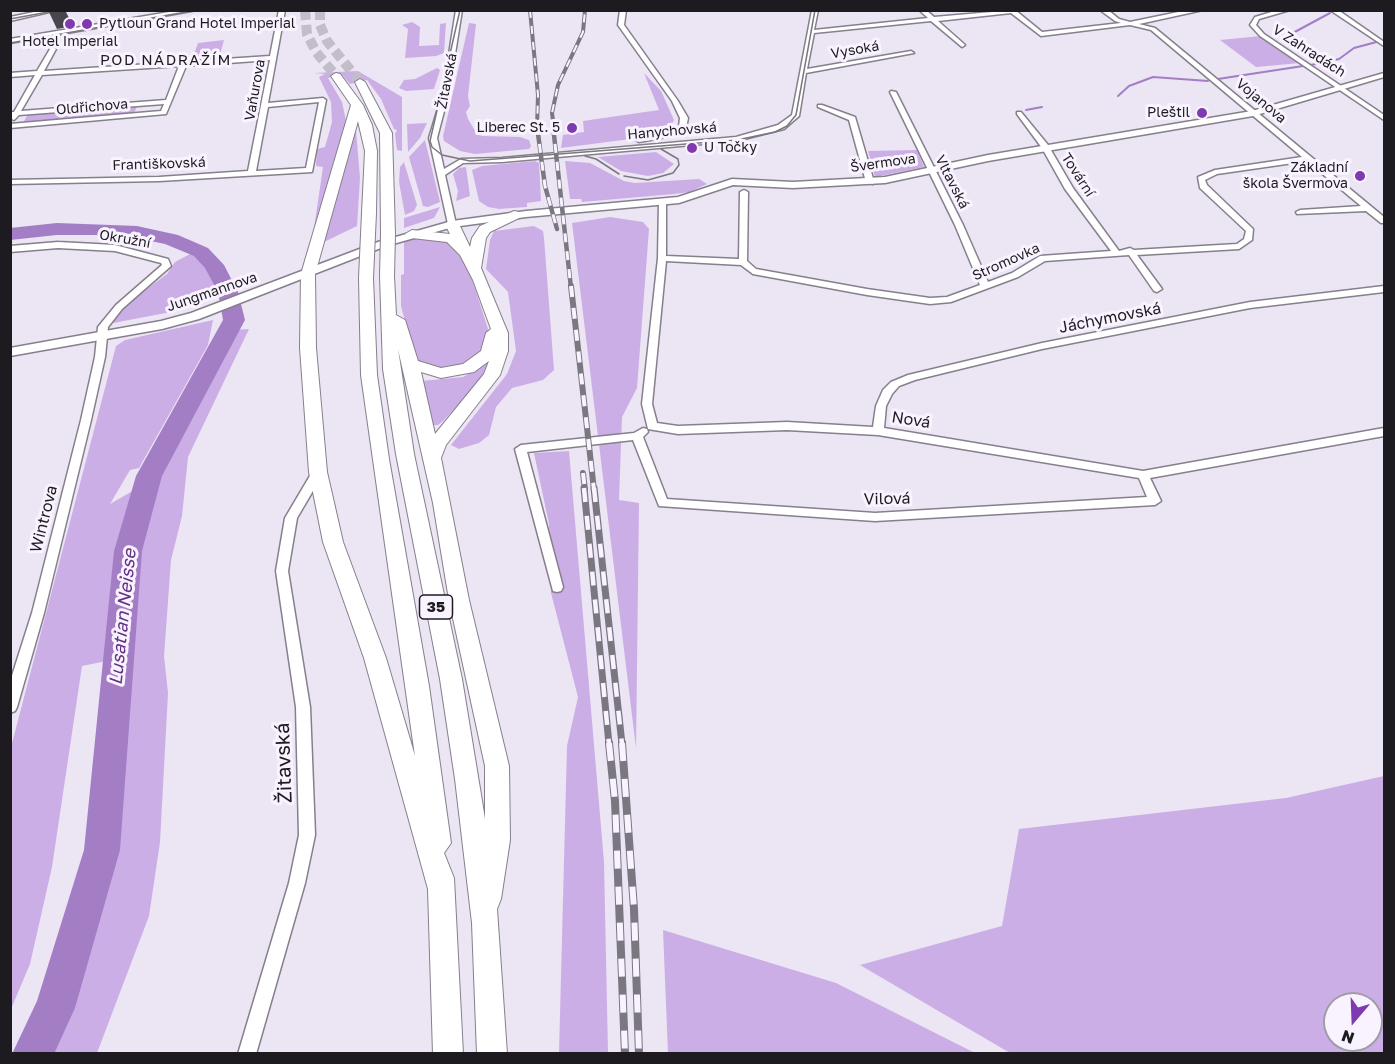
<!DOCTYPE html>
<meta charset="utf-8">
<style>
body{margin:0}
#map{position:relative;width:1395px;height:1064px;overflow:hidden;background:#ece5f4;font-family:"Golos Text",sans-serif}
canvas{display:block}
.frame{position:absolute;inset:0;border:12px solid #1e1b20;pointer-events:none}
.north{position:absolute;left:1323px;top:992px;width:60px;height:60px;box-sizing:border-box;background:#f9f3ff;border:2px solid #a19da6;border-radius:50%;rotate:199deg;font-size:16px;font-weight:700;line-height:24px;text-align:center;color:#1e1b20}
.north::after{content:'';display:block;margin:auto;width:21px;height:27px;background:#7e3aae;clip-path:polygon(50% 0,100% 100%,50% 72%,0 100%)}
</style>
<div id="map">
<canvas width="1395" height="1064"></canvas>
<div class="frame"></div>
<div class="north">N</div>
</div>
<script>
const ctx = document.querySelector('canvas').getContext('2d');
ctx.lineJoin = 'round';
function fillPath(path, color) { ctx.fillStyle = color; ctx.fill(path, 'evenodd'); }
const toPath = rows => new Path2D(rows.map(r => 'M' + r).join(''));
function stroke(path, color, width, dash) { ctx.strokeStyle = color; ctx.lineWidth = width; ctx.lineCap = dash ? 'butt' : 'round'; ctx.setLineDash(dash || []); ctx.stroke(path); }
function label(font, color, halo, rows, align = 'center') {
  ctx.font = font + ' "Golos Text",sans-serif'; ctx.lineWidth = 6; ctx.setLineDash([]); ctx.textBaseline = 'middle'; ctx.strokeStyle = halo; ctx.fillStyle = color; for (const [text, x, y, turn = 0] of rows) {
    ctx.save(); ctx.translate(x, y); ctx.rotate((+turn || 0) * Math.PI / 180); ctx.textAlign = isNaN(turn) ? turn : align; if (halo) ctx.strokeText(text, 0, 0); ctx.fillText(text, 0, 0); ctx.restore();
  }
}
const green = toPath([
 [412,22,420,27,419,46,439,45,440,24,446,23,444,53,436,56,405,58,408,29,402,25],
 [469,23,476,24,468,96,470,106,466,112,468,119,477,134,482,136,520,137,529,140,531,146,529,149,475,154,460,151,444,141,443,136],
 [1261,36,1300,63,1256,67,1220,40],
 [224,40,219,58,192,60,198,43],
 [437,68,440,70,434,89,406,91,399,88,404,80,415,79],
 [358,71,402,97,402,151,397,150,395,134,397,130,394,129,381,99,367,80,350,84,342,75,328,78,342,102,346,121,313,235,323,167,316,166,317,149,325,147,332,122,331,102,319,77,325,74,314,73],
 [644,73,661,91,674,120,670,128,638,138,561,148,563,135,584,132,583,121,659,110],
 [137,106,134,114,23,123,28,114],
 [427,123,420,138,408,152,407,124],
 [356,130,360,178,357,226,324,242],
 [425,140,440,202,428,207,423,206,409,157],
 [917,150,924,167,875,177,868,151],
 [656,152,674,164,663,173,648,176,621,171,598,157],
 [535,161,539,163,541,201,527,203,527,207,499,209,488,207,479,201,472,170,482,166],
 [565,161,590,163,624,181,635,183,699,179,707,184,689,192,674,194,582,202,581,199,570,199],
 [404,162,417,205,414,211,405,215,399,182,400,167],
 [466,167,470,196,456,201,458,191,453,174,459,168],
 [440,207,434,218,404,228,404,218],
 [610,217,643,222,649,229,637,388,622,417,619,500,639,503,636,748,572,223],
 [534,226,543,231,544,238,554,370,543,380,512,388,496,407,489,435,479,443,459,449,451,445,507,374,516,351,508,292,486,269,490,240,494,231],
 [420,238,447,241,462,259,473,282,489,332,484,350,465,364,444,368,431,367,419,363,414,356,401,306,401,275,404,274,404,241],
 [192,253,209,265,220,280,224,295,176,311,108,324,117,311,167,274,175,262],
 [213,320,208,345,139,468,130,470,110,504,155,478,189,410,234,330,249,329,188,457,182,516,171,560,164,656,168,693,160,842,149,916,97,1053,44,1053,98,916,113,855,122,786,126,657,82,666,52,867,30,964,11,1009,11,747,116,346,125,340],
 [489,362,478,383,443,421,438,425,429,425,421,381,463,377],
 [569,451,604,862,608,1053,559,1053,567,746,578,697,551,593,549,524,534,453],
 [1384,776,1384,1053,1010,1053,860,965,1002,926,1019,829,1286,798],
 [1335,1004,1371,1004,1371,1040,1335,1040],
 [663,930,836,983,975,1053,668,1053]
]);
const stream = toPath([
 [1330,13,1291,34,1295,40,1331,61],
 [1311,65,1339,59,1354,48,1384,40],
 [1218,79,1303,66],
 [1118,96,1129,86,1153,77,1208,81],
 [1026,110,1042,107]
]);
const river = toPath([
 [57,223,137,226,178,235,208,248,224,265,238,292,245,320,162,476,142,551,120,850,75,1008,54,1054,12,1054,37,1001,84,850,114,551,136,476,223,320,218,292,205,268,194,256,165,244,137,238,94,235,57,235,10,240,10,228,57,223]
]);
const trunkTunnel = toPath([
 [305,10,307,34,316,52,336,76],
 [320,10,320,25,327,41,360,82]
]);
const minor = toPath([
 [44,10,58,10,10,21,10,17,44,10],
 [181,10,197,10,10,43,10,39,181,10],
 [279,10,285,10,268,103,323,98,326,100,312,172,159,181,10,184,10,180,159,177,248,171,270,60,186,66,166,114,10,128,10,124,161,111,164,104,19,115,14,120,10,118,10,112,14,112,35,75,10,77,10,73,37,71,50,49,53,47,56,49,44,71,270,56,279,10],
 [179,66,166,100,21,111,42,75,179,66],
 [319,102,306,168,256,171,268,107,319,102],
 [456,10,462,10,449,92,437,138,444,169,461,159,502,158,736,137,778,125,792,115,812,10,818,10,814,30,928,18,919,10,926,10,934,17,1015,10,1042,32,1121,23,1115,21,1100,10,1108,10,1119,19,1130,22,1188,10,1203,10,1139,24,1155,28,1384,217,1384,223,1381,223,1366,211,1297,214,1296,212,1300,210,1361,206,1307,161,1217,174,1205,180,1207,185,1253,229,1252,240,1239,249,1137,255,1162,289,1157,292,1154,291,1129,255,1045,261,1018,277,951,302,930,304,867,295,753,274,741,265,666,261,652,404,657,423,678,426,787,422,873,427,876,406,883,390,891,382,908,375,1042,343,1250,302,1384,286,1384,292,1250,308,1042,349,915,380,899,386,892,394,886,406,884,428,1143,471,1384,428,1384,436,1150,478,1161,501,1155,505,875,521,659,506,633,440,527,452,563,587,561,591,557,592,553,591,515,449,521,445,634,433,643,428,647,429,648,432,643,437,667,499,875,513,1147,497,1139,478,878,435,787,430,678,434,648,429,642,404,658,258,659,200,666,202,666,256,739,259,740,192,744,190,748,192,747,261,756,269,867,289,930,298,947,297,980,285,955,225,890,92,891,91,896,92,963,225,988,282,1012,273,1040,256,1111,251,1065,189,1042,148,1017,114,1017,112,1021,112,1048,145,1073,188,1119,251,1130,248,1134,250,1237,244,1244,239,1246,231,1200,188,1198,177,1215,170,1302,157,1151,30,1130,25,1041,36,1011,13,938,21,964,44,965,45,962,47,931,21,814,33,807,69,911,51,914,53,806,73,799,116,784,129,736,141,502,162,463,163,445,175,456,224,452,227,448,224,429,138,443,92,456,10],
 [620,10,626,10,624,25,678,101,688,118,686,128,677,135,639,142,635,140,672,131,679,127,680,118,672,101,618,25,620,10],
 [1278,10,1290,10,1259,19,1256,25,1264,34,1384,115,1384,120,1260,36,1250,25,1255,17,1278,10],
 [1330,10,1338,10,1384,42,1384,46,1330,10],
 [818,105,822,105,855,117,874,182,873,184,866,182,849,120,818,107,818,105],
 [58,242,115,245,168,259,171,266,122,309,108,327,105,357,91,420,44,613,17,707,15,711,10,713,10,682,32,613,81,420,95,357,98,327,116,305,162,265,161,263,115,251,58,248,10,252,10,246,58,242],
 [318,468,324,472,297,518,288,571,310,707,315,835,305,883,256,1054,238,1054,289,883,299,835,296,707,276,571,285,518,314,469,318,468]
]);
const tertiary = toPath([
 [1384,73,1384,77,1253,116,988,161,885,183,793,188,733,185,679,203,526,217,453,227,386,246,199,319,162,329,10,356,10,348,161,321,191,313,378,242,452,221,526,211,678,197,732,179,793,182,885,177,988,155,1252,111,1384,73]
]);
const trunk = toPath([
 [336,73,340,74,363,105,372,125,377,151,376,213,369,217,362,213,365,151,358,121,315,274,316,348,327,472,343,542,386,658,415,756,361,375,359,278,366,274,373,278,377,375,389,459,429,686,451,843,444,853,454,878,463,1054,433,1054,428,889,364,658,323,542,309,472,300,348,301,274,351,105,331,76,336,73],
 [360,79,365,82,392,133,395,234,388,238,381,234,380,133,355,82,360,79],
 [514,211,519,212,519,218,490,232,486,238,481,268,508,333,508,351,500,375,446,445,441,458,469,600,509,766,510,840,501,899,497,909,507,1054,477,1054,472,923,455,779,440,679,396,454,383,369,380,276,387,272,394,276,396,315,405,320,418,361,441,368,463,364,481,351,486,333,491,329,473,280,460,255,447,242,412,238,405,234,412,230,450,234,445,224,452,220,459,224,470,247,472,238,480,226,514,211],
 [398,349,433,503,449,600,485,766,485,819,462,679,414,454,398,349],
 [489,361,484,374,435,434,421,372,441,378,474,372,489,361]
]);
const tram = toPath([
 [460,10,430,141,432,147,442,155,470,161,737,140,775,132,787,126,796,115,815,10],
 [10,19,59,10],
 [10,43,197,10],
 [585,156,596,159,619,174],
 [624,176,648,180,673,173,679,165,678,159,661,149]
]);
const railFar4 = toPath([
 [530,10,538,95,537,128],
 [554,128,552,113,558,85,583,32,585,10]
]);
const railFar3 = toPath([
 [537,126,545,186,557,229],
 [553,126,571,288]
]);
const railFar2 = toPath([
 [571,286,594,490],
 [583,473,585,490]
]);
const railFar1 = toPath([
 [584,488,609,744],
 [594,488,622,744]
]);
const rail = toPath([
 [609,743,615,801,625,1054],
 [622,743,634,909,639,1054]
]);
const trunkBridge = toPath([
 [387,276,388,234],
 [366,278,369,213]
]);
const shadedWall = toPath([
 [48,10,65,10,73,26,57,29]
]);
const markers = [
 [70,24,6,"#7e3aae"],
 [87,24,6,"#7e3aae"],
 [1202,113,6,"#7e3aae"],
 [572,128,6,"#7e3aae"],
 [692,148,6,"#7e3aae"],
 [1360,176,6,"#7e3aae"]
];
const farPoinames = [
 ["Pytloun Grand Hotel Imperial",99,24,"left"],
 ["Hotel Imperial",70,42,"center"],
 ["Pleštil",1190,113],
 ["Liberec St. 5",560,128],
 ["U Točky",704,148,"left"],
 ["Základní",1348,168],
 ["škola Švermova",1348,184]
];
const farStreetnames = [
 ["Vysoká",855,50,-10],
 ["V Zahradách",1309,51,33],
 ["Žitavská",447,81,-79],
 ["Vaňurova",255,90,-80],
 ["Vojanova",1261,101,40],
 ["Oldřichova",92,107,-5],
 ["Hanychovská",672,131,-5],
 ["Švermova",883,163,-8],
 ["Františkovská",159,164,-2],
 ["Tovární",1078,175,57],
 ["Vltavská",952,182,63],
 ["Okružní",125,239,10],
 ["Stromovka",1006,262,-24],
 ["Jungmannova",212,292,-19]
];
const farNeighbourhoodnames = [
 ["POD NÁDRAŽÍM",166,60]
];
const shields = [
 [436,607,33]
];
const shieldNames = [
 ["35",436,607]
];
const streetNames = [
 ["Jáchymovská",1110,318,-11],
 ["Nová",911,420,9],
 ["Vilová",887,499,-1],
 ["Wintrova",44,519,-76]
];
const waterNames = [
 ["Lusatian Neisse",123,617,-84]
];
const nearStreetnames = [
 ["Žitavská",284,763,-92]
];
fillPath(green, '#ccaee7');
stroke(stream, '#a47ec5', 2);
fillPath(river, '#a47ec5');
stroke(trunkTunnel, '#c3bdca', 10, [10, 5]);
stroke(minor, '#867f8c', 3);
stroke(tertiary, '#867f8c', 3);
stroke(trunk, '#867f8c', 2);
fillPath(minor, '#fff');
fillPath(tertiary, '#fff');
fillPath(trunk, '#fff');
stroke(tram, '#7b7780', 1.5);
stroke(railFar4, '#7b7780', 4);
stroke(railFar3, '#7b7780', 4.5);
stroke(railFar2, '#7b7780', 6);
stroke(railFar1, '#7b7780', 7);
stroke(rail, '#7b7780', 8);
stroke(railFar4, '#f9f3ff', 2, [8]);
stroke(railFar3, '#f9f3ff', 3, [9]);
stroke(railFar2, '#f9f3ff', 4, [11]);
stroke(railFar1, '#f9f3ff', 4.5, [14]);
stroke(rail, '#f9f3ff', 6, [18]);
stroke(trunkBridge, '#867f8c', 16, []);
stroke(trunkBridge, '#fff', 14);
fillPath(shadedWall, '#49454d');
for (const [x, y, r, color] of markers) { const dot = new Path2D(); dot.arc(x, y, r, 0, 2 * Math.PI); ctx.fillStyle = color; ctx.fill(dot); stroke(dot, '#f9f3ff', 2); }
label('14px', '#1e1b20', '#f9f3ff', farPoinames, 'right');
label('14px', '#1e1b20', '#f9f3ff', farStreetnames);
ctx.letterSpacing = '1.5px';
label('15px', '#1e1b20', '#f9f3ff', farNeighbourhoodnames);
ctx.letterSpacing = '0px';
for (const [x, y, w] of shields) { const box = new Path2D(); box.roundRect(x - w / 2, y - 12, w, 24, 4.5); ctx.fillStyle = '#f9f3ff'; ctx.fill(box); stroke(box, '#1e1b20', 1.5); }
label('bold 15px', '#1e1b20', null, shieldNames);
label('16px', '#1e1b20', '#f9f3ff', streetNames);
label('italic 18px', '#623186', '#f9f3ff', waterNames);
label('20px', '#1e1b20', '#f9f3ff', nearStreetnames);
</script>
